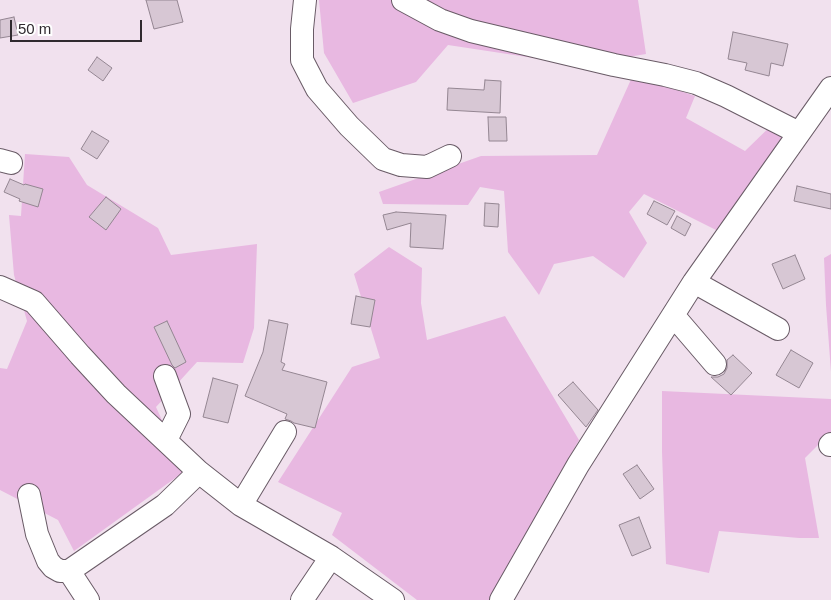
<!DOCTYPE html>
<style>
body{margin:0}
#map{position:relative;width:831px;height:600px;overflow:hidden;background:#f1e1ee;font-family:Arial,sans-serif}
canvas{display:block}
.scale{position:absolute;left:10px;top:20px;width:132px;height:22px;box-sizing:border-box;border:2px solid #302a2f;border-top:0;padding-left:6px;font-size:15px;line-height:18px;white-space:nowrap;color:#302a2f;-webkit-text-stroke:4px #fff;paint-order:stroke}
</style>
<div id="map">
<canvas width="831" height="600"></canvas>
<div class="scale">50 m</div>
</div>
<script>
const ctx = document.querySelector('canvas').getContext('2d');
ctx.lineJoin = 'round';
function fillPath(path, color) { ctx.fillStyle = color; ctx.fill(path, 'evenodd'); }
const toPath = rows => new Path2D(rows.map(r => 'M' + r).join(''));
function stroke(path, color, width, dash) { ctx.strokeStyle = color; ctx.lineWidth = width; ctx.lineCap = dash ? 'butt' : 'round'; ctx.setLineDash(dash || []); ctx.stroke(path); }
const green = toPath([
 [319,0,638,0,646,54,580,65,448,45,416,82,353,103,324,53],
 [633,75,695,96,686,118,745,151,781,116,793,121,718,231,644,194,629,212,647,243,624,278,593,256,554,264,539,295,508,252,504,191,480,187,468,205,383,204,379,192,481,156,597,155],
 [25,154,69,157,87,185,158,228,171,255,257,244,254,328,243,363,197,362,156,407,185,471,74,551,58,520,0,490,0,368,7,369,27,321,14,275,9,215,21,216],
 [389,247,422,268,421,303,427,340,505,316,579,440,489,600,417,600,332,535,342,513,278,482,352,367,380,358,354,274],
 [831,254,831,372,826,305,824,258],
 [662,391,831,399,831,432,805,458,819,538,799,538,719,531,709,573,666,564,662,452]
]);
const building = toPath([
 [146,0,177,0,183,22,154,29,146,0],
 [14,17,18,35,0,38,0,20,14,17],
 [733,32,788,44,783,66,771,63,769,76,745,70,747,63,728,59,733,32],
 [97,57,112,68,103,81,88,70,97,57],
 [485,80,501,81,500,113,447,110,448,88,484,90,485,80],
 [488,117,506,117,507,141,489,141,488,117],
 [92,131,109,141,97,159,81,149,92,131],
 [10,179,24,185,25,184,43,189,38,207,19,201,20,199,4,192,10,179],
 [797,186,831,194,831,209,794,201,797,186],
 [106,197,121,209,106,230,89,217,106,197],
 [654,201,675,211,667,225,647,214,654,201],
 [485,203,499,204,498,227,484,226,485,203],
 [396,212,446,215,443,249,410,247,411,223,387,230,383,215,396,212],
 [677,216,691,224,685,236,671,228,677,216],
 [795,255,805,279,783,289,772,264,795,255],
 [356,296,375,300,370,327,351,324,356,296],
 [269,320,288,324,281,362,285,364,282,370,327,382,315,428,294,423,291,421,285,419,287,414,245,396,263,352,269,320],
 [167,321,186,362,175,368,172,365,154,327,167,321],
 [791,350,813,363,799,388,776,375,791,350],
 [733,355,752,373,731,395,711,377,718,377,724,374,727,368,727,360,733,355],
 [213,378,238,385,228,423,203,417,213,378],
 [573,382,598,410,586,427,558,395,573,382],
 [637,465,654,489,640,499,623,474,637,465],
 [639,517,651,548,632,556,619,525,639,517]
]);
const minor = toPath([
 [305,0,302,29,302,60,317,89,349,126,383,159,401,165,427,167,450,156],
 [403,0,440,20,471,31,614,65,665,75,696,83,726,96,799,133],
 [0,160,11,163],
 [694,282,778,329],
 [0,287,34,302,80,355,116,394,199,472,241,505,331,557,393,600],
 [673,315,715,364],
 [165,376,179,414,166,440],
 [830,445,831,444],
 [29,495,37,534,48,561,53,567,60,571,69,571,165,505,199,472],
 [241,505,285,432],
 [69,571,88,600],
 [302,600,331,557],
 [501,600,578,465,694,282,831,88]
]);
fillPath(green, '#e8b8e1');
fillPath(building, '#d7c7d4');
stroke(building, '#948692', 1);
stroke(minor, '#695b66', 24);
stroke(minor, '#fff', 22);
</script>
